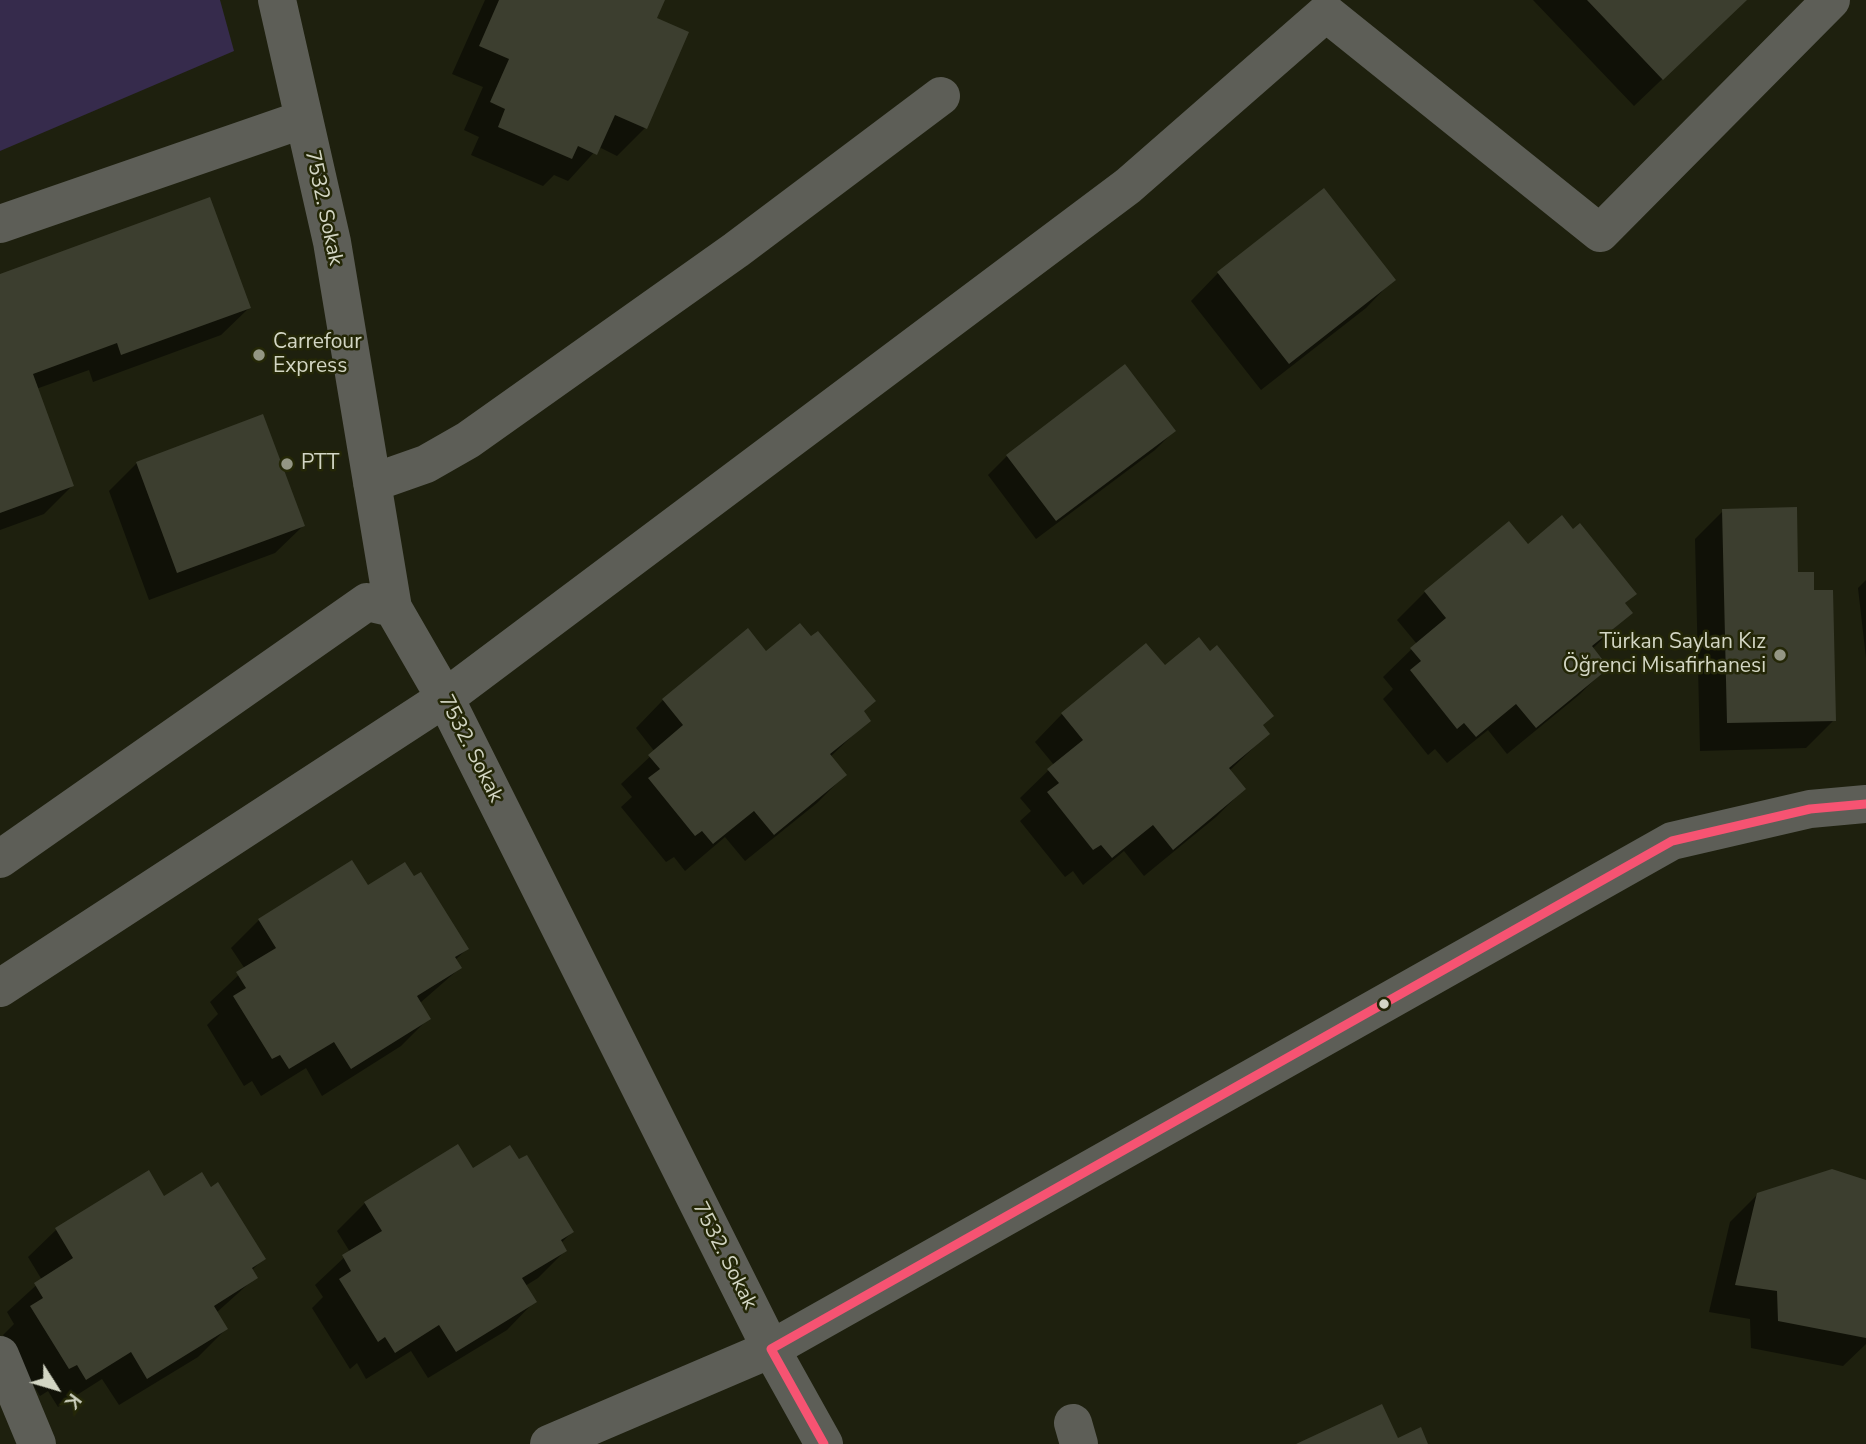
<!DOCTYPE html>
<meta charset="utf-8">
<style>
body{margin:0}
#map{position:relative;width:1866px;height:1444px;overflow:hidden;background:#1e200e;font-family:"Nunito Sans",sans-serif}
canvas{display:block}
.north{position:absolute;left:21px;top:1353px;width:70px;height:70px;-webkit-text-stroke:5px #242707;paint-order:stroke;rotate:127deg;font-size:19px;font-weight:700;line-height:28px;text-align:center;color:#d3d6c4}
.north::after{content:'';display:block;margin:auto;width:24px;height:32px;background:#d3d6c4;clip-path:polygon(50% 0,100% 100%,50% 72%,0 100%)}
</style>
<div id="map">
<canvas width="1866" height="1444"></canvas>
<div class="north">K</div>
</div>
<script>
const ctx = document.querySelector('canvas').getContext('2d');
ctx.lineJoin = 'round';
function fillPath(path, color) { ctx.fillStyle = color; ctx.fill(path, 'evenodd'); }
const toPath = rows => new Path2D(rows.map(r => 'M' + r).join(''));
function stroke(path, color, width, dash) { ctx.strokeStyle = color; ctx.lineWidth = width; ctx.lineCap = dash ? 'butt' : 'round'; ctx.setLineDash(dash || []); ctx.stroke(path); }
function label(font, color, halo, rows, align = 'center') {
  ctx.font = font + ' "Nunito Sans",sans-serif'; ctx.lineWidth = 5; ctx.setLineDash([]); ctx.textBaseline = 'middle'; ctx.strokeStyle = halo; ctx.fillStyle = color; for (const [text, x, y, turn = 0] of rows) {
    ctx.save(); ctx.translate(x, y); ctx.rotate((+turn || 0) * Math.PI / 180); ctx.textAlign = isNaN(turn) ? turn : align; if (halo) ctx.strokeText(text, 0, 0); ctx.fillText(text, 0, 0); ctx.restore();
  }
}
const green = toPath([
 [0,0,220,0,234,51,0,151]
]);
const shadow = toPath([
 [485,0,663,0,654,19,645,128,617,156,599,147,568,181,554,175,543,186,471,155,479,137,464,130,483,87,452,74],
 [1533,0,1745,0,1634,106],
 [1218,273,1393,280,1366,308,1261,390,1191,301],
 [0,276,249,308,221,335,93,382,89,370,36,389,72,486,44,514,0,530],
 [1174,431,1155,450,1036,539,988,475,1007,456],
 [137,463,303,526,275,553,149,600,109,491],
 [1723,511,1813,591,1834,720,1806,748,1700,751,1695,539],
 [1527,546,1635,594,1624,604,1631,612,1592,649,1607,667,1579,695,1507,754,1488,730,1447,763,1435,749,1428,755,1383,699,1393,689,1383,677,1417,644,1397,620,1425,592],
 [1866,580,1866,658,1858,588],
 [766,654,862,712,869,720,830,757,845,775,817,803,745,861,725,837,685,871,674,857,666,862,621,807,632,797,621,784,655,752,636,728,663,700],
 [1165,667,1261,726,1268,734,1229,771,1244,789,1216,817,1144,876,1124,851,1083,885,1073,871,1065,877,1020,821,1031,811,1020,798,1054,765,1035,742,1062,714],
 [367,888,467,949,455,960,460,968,420,1003,429,1018,401,1046,322,1096,306,1068,261,1096,252,1081,244,1086,207,1025,218,1014,210,1002,245,969,231,948,259,920],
 [472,1170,572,1232,561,1243,565,1251,538,1278,525,1286,534,1302,507,1330,428,1378,411,1351,366,1379,357,1363,350,1369,312,1308,323,1297,315,1285,350,1252,337,1231,365,1203],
 [148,1173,163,1198,263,1259,252,1270,256,1277,216,1313,226,1329,198,1357,119,1405,102,1379,58,1407,48,1391,40,1396,3,1335,14,1324,7,1312,42,1280,28,1257,56,1230],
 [1866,1181,1866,1344,1843,1366,1751,1348,1750,1319,1709,1312,1730,1222,1758,1194]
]);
const building = toPath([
 [499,0,665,0,657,18,689,32,647,129,615,115,597,155,578,146,572,159,498,127,505,109,490,102,509,59,479,46],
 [1587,0,1747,0,1663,80],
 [1324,188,1396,280,1289,364,1217,272],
 [210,197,251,308,121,355,117,343,33,374,74,486,0,513,0,274],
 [1125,364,1176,431,1056,521,1006,455],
 [263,414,305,526,177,573,136,462],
 [1797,507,1798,572,1814,572,1814,590,1833,590,1836,721,1727,723,1722,509],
 [1562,515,1573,529,1580,523,1637,594,1625,603,1633,613,1592,646,1609,668,1536,728,1516,704,1476,737,1464,723,1457,729,1410,670,1421,661,1410,648,1446,618,1424,591,1509,521,1528,544],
 [800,623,811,636,818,631,876,701,864,711,871,721,830,754,847,775,774,835,754,811,713,844,702,831,695,836,648,778,660,769,648,755,683,725,662,699,748,628,766,651],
 [1199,637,1210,651,1217,645,1274,716,1263,725,1270,734,1229,768,1246,789,1173,850,1153,825,1112,858,1101,845,1093,850,1047,792,1059,783,1047,769,1083,740,1061,713,1146,643,1165,665],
 [352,860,368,885,405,862,414,876,421,872,469,949,455,957,462,968,417,996,431,1019,351,1069,334,1042,289,1069,280,1055,272,1059,233,996,246,988,236,972,276,948,258,919],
 [458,1144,473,1168,510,1145,519,1159,527,1155,574,1232,561,1240,567,1251,522,1278,537,1302,456,1352,439,1325,395,1353,385,1337,378,1342,339,1279,351,1271,342,1255,382,1231,364,1202],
 [1832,1169,1866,1180,1866,1338,1778,1321,1777,1291,1735,1285,1757,1193],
 [149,1170,164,1196,202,1172,211,1187,218,1182,266,1259,252,1268,258,1278,214,1306,228,1329,147,1379,131,1352,86,1380,77,1365,69,1369,30,1306,43,1298,34,1283,73,1258,55,1228],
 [1382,1404,1398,1438,1421,1427,1428,1444,1296,1444]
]);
const minor = toPath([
 [277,0,332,242,393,608,445,698,771,1349,824,1444],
 [0,224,304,119],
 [372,483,426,464,468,440,736,250,941,96],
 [0,859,367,602,393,608],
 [0,988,445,698,1128,186,1326,13,1600,233,1831,0],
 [0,1355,37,1444],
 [1073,1423,1079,1444],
 [549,1444,771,1349,1672,841,1810,809,1866,804]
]);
const bus1 = toPath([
 [824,1444,771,1349,1672,841,1810,809,1866,804]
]);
const markers = [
 [259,355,7,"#949684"],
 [287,464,7,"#949684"],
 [1780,655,7,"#949684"],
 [1384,1004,6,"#d3d6c4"]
];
const streetNames = [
 ["7532. Sokak",323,208,78],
 ["7532. Sokak",470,749,63],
 ["7532. Sokak",724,1256,63]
];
const poiNames = [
 ["Carrefour",273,343],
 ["Express",273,367],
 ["PTT",301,464],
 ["Türkan Saylan Kız",1766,643,"right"],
 ["Öğrenci Misafirhanesi",1766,667,"right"]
];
fillPath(green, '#362b4c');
fillPath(shadow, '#0007');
fillPath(building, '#3c3e2f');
stroke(minor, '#5d5e57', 38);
stroke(bus1, '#f65372', 9);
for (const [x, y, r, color] of markers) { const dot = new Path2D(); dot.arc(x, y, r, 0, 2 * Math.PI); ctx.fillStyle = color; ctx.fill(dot); stroke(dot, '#242707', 2.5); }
label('21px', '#d3d6c4', '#242707', streetNames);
label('21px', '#d3d6c4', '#242707', poiNames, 'left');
</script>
